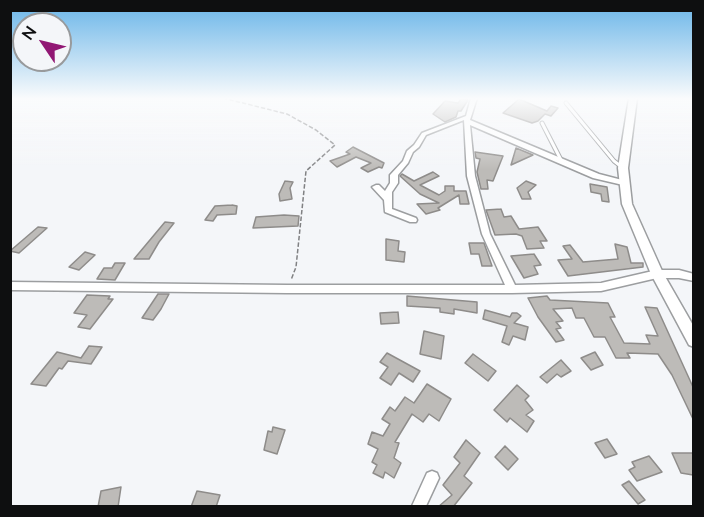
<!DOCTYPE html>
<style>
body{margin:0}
#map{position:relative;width:704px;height:517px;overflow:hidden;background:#f4f6f9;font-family:Lato,sans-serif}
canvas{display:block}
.frame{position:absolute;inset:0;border:12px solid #0e0f10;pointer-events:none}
.north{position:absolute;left:12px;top:12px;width:60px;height:60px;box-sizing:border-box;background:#f4f6f9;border:2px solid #989a9c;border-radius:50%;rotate:305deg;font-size:16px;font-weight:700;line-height:24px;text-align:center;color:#0e0f10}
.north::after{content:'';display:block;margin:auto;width:21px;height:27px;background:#911774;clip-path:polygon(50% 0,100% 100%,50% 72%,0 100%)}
</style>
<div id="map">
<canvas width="704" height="517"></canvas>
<div class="frame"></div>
<div class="north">N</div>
</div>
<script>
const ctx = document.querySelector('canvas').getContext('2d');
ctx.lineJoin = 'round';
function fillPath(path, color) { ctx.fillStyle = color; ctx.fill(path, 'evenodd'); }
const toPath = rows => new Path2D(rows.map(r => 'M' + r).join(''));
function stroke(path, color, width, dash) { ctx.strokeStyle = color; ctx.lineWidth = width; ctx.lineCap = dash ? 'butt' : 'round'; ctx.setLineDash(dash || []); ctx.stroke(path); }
const building = toPath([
 [461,99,468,100,461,111,458,111,456,117,445,122,433,114,445,101,458,103,461,99],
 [519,99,547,111,551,106,558,108,551,116,545,114,538,121,532,123,503,113,519,99],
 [353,147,384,163,382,168,379,167,368,172,361,168,371,163,356,157,337,167,330,161,350,154,346,152,353,147],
 [516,148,533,155,511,165,516,148],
 [475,152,503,156,493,181,487,180,488,189,481,189,477,172,480,159,476,158,475,152],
 [433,172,439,176,420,185,439,195,445,191,445,186,454,186,454,191,466,191,469,204,460,204,459,195,438,208,440,210,426,214,417,204,439,203,420,194,400,176,402,174,414,181,433,172],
 [285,181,293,182,290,188,292,199,280,201,279,194,285,181],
 [526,181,536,185,528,192,531,199,522,199,517,188,526,181],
 [590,184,607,187,609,202,602,201,601,194,591,192,590,184],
 [232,205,237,206,236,214,217,215,213,221,205,220,215,206,232,205],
 [501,209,504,217,511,216,519,229,538,227,547,241,540,241,544,248,527,249,522,236,516,234,495,235,486,210,501,209],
 [284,215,299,216,298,226,253,228,256,217,284,215],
 [165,222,174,223,159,242,149,259,134,259,165,222],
 [38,227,47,228,19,253,10,251,38,227],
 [386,239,399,241,398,251,405,252,404,262,386,260,386,239],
 [469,243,484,243,492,266,482,266,479,254,471,254,469,243],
 [615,244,627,247,631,263,643,263,643,267,568,276,558,260,572,259,563,246,570,245,583,262,618,259,615,244],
 [85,252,95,255,79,270,69,267,85,252],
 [534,254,541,265,534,266,538,274,524,278,511,256,534,254],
 [115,263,125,263,115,280,97,279,104,268,112,268,115,263],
 [158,294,169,294,161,309,153,320,142,318,158,294],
 [87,295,110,296,108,299,113,299,90,329,78,327,87,315,74,313,87,295],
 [407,296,477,302,477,313,454,309,454,314,440,312,440,308,407,306,407,296],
 [547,296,550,300,608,303,615,317,610,317,624,343,650,344,646,335,658,336,645,307,657,308,693,387,693,419,672,375,658,354,627,353,630,358,616,358,605,337,594,337,584,318,576,318,572,308,553,309,563,321,556,322,561,328,556,329,564,340,556,342,538,317,528,298,547,296],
 [485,310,510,317,512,313,517,313,521,316,514,323,528,327,525,340,513,336,509,345,502,342,507,326,483,319,485,310],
 [398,312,399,323,381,324,380,313,398,312],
 [424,331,444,336,441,359,420,354,424,331],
 [89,346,102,347,91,364,68,361,62,369,59,368,46,386,31,384,57,352,81,358,89,346],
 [595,352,603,365,591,370,581,358,595,352],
 [387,353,420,371,413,382,399,373,391,385,380,378,388,367,380,362,387,353],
 [473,354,496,371,488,381,465,363,473,354],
 [561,360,571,371,561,377,557,374,547,383,540,377,561,360],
 [427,384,451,399,446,408,439,421,429,414,423,422,412,414,395,442,399,443,394,458,401,463,394,478,385,472,383,478,373,473,377,465,372,462,378,449,368,444,372,432,383,436,390,424,382,419,390,407,395,411,405,397,414,403,427,384],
 [517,385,529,396,525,400,533,410,526,415,534,421,527,432,510,418,507,422,494,410,517,385],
 [273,427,285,430,277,454,264,450,268,431,272,432,273,427],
 [607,439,617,454,605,458,595,443,607,439],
 [466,440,480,453,464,476,472,483,453,507,438,507,452,495,443,485,460,463,454,457,466,440],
 [505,446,518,459,508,470,495,457,505,446],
 [672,453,693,453,693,475,681,473,672,453],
 [649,456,662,472,637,481,629,470,635,467,632,462,649,456],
 [629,481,645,500,638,504,622,485,629,481],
 [121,487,118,507,98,507,101,491,121,487],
 [197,491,220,495,216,507,191,507,197,491]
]);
const path = toPath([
 [223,98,287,114,316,130,335,145,306,171,296,267,291,280]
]);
const lane = toPath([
 [566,103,614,161,623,168],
 [542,123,561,160]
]);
const street = toPath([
 [471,98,477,98,470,120,599,174,626,181,627,183,623,185,593,178,470,125,475,176,490,234,515,285,601,283,657,270,679,270,694,274,694,281,679,278,657,278,601,291,512,293,287,293,10,290,10,282,287,285,505,285,482,234,467,176,464,120,426,135,419,147,413,152,408,163,398,175,398,183,392,192,392,209,416,218,417,220,416,222,410,222,385,212,384,200,372,187,376,185,379,185,385,191,390,183,390,175,403,161,407,151,414,145,422,133,466,116,471,98],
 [432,471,437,473,439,478,426,506,412,506,427,473,432,471]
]);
const secondary = toPath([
 [629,98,637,98,628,168,632,204,663,273,694,327,694,347,689,345,651,274,622,204,618,168,629,98]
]);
fillPath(building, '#bdbbb8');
stroke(building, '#8e8c8a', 1.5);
stroke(lane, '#9c9ea0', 5);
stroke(street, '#9c9ea0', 3);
stroke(secondary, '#9c9ea0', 3);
stroke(path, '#808183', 1.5, [4.5, 2]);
stroke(lane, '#fff', 3);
fillPath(street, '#fff');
fillPath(secondary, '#fff');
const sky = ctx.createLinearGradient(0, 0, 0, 170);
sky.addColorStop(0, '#67b4e8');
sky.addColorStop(0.58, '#fafbfc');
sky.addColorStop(1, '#fafbfc00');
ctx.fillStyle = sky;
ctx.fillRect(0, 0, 704, 170);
</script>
